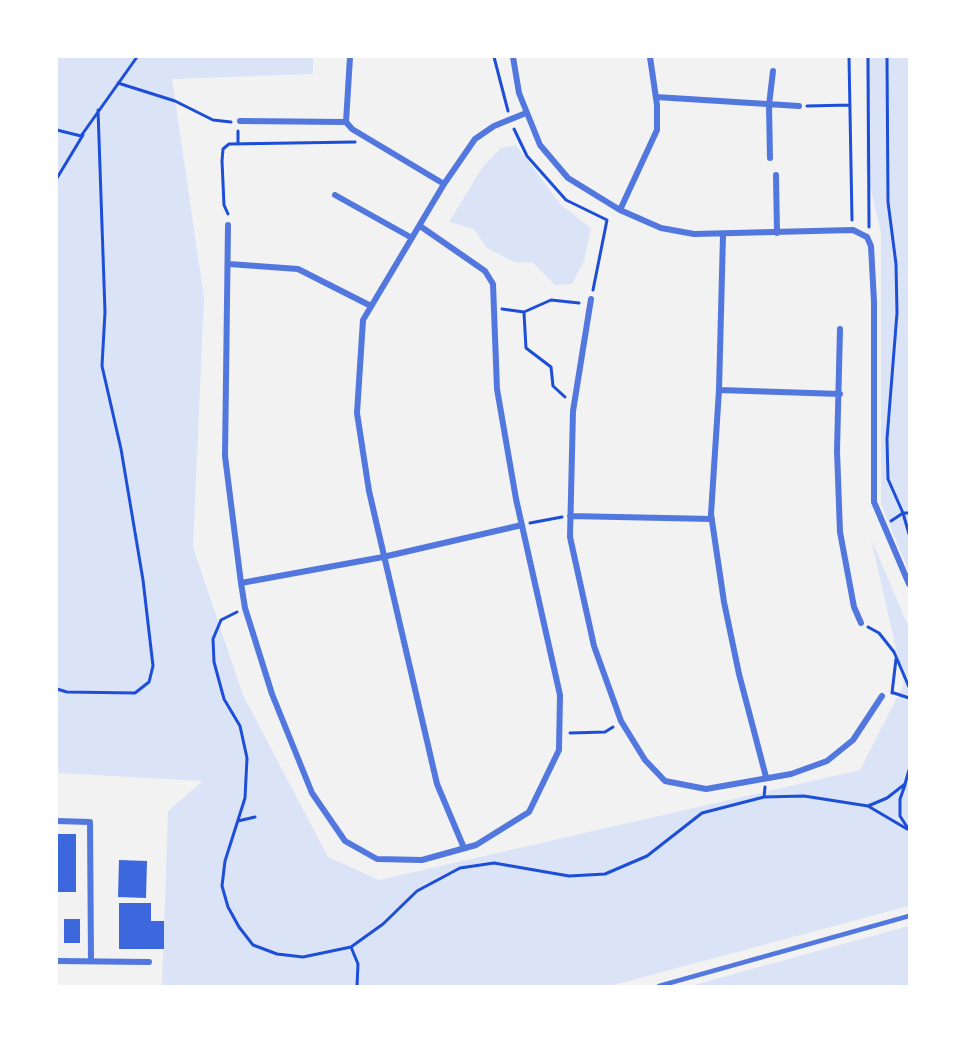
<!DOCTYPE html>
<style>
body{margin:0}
#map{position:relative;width:966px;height:1043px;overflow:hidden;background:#f2f2f2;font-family:Inter,sans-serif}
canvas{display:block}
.frame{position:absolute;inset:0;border:58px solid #fff;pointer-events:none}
</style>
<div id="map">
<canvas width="966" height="1043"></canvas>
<div class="frame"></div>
</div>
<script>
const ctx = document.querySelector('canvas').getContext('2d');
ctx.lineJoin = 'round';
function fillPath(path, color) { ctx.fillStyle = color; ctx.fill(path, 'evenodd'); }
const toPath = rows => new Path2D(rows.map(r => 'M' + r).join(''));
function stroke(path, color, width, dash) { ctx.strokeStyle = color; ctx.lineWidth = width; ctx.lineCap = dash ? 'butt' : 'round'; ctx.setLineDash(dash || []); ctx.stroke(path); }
const green = toPath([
 [57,57,313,57,313,74,172,79,204,298,193,547,243,695,328,857,379,880,860,770,904,684,871,539,909,628,909,906,610,986,162,986,168,811,203,781,57,773],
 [866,57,909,57,909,572,881,504,881,233,866,169],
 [516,145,561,205,591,228,584,261,572,284,555,285,533,263,514,262,487,248,474,229,449,222,482,168,501,148],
 [909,926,909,986,690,986]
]);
const building = toPath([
 [57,834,76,834,76,892,57,892],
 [119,860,147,861,146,898,118,897],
 [119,903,151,903,151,921,164,921,164,949,119,949],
 [64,919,80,919,80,943,64,943]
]);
const path = toPath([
 [494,57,508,111],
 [849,57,852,220],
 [868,57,869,227],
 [887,57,888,202,896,264,897,313,887,439,888,479,903,513,909,534],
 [118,83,175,101,213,120,231,122],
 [807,106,850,105],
 [514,129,527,156,566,200,607,220,593,290],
 [57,130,81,136,137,57],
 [238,131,238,143],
 [57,178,83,135],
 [228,214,224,205,222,161,223,149,229,144,355,142],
 [502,309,524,312,551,300,579,303],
 [524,313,526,348,551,367,553,386,565,397],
 [891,521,903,513,909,513],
 [530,523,562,517],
 [237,612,221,620,213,639,214,662,224,699,240,726,247,758,245,798,225,861,222,886,228,907,239,927,253,945,277,954,303,957,351,947,383,924,417,891,460,868,494,863,569,876,605,874,647,856,702,813,764,797],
 [868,627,879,633,894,652,909,687],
 [57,689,67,692,135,693,149,682,153,666,143,580,121,449,102,366,105,312,98,110],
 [892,693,896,659],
 [894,693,909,698],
 [570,733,605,732,613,727],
 [905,785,900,799,900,816,909,830],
 [765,787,764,797,804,796,868,806,887,798,905,784,909,770],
 [868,806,907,829],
 [238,821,255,817],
 [351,947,358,964,357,986]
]);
const service = toPath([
 [659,986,909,916]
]);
const minor = toPath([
 [350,57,346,122,352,129,444,184],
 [513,57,519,93,540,145,568,178,620,210,661,228,694,234,853,230,867,237,871,246,874,302,874,502,909,584],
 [656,97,799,106],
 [240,121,346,122],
 [770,158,769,105,773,71],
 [776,175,777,233],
 [335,195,412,238],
 [620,210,657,130,657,105,650,57],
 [228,225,225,456,241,583,383,557,522,525],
 [723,235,719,390,711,514,724,602,739,674,766,777],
 [229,264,298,269,371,306],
 [591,299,573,411,570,537,594,646,621,721,645,760,665,781,706,789,791,774,827,761,853,740,882,696],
 [840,329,837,451,840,532,854,607,861,623],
 [719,390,840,394],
 [570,516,712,519],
 [241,583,245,608,272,694,312,793,345,841,377,859,422,860,476,845,529,812,559,750,560,695,516,499,497,389,493,284,485,271,420,226],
 [57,821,90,822,91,961],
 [464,848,437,784,369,491,357,413,363,320,444,184,475,139,494,126,526,113],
 [57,961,149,962]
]);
fillPath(green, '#dbe4f7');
fillPath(building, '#3d67dc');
stroke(path, '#1d4ed8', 3);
stroke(service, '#5277de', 4.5);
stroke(minor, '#5277de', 6);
</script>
